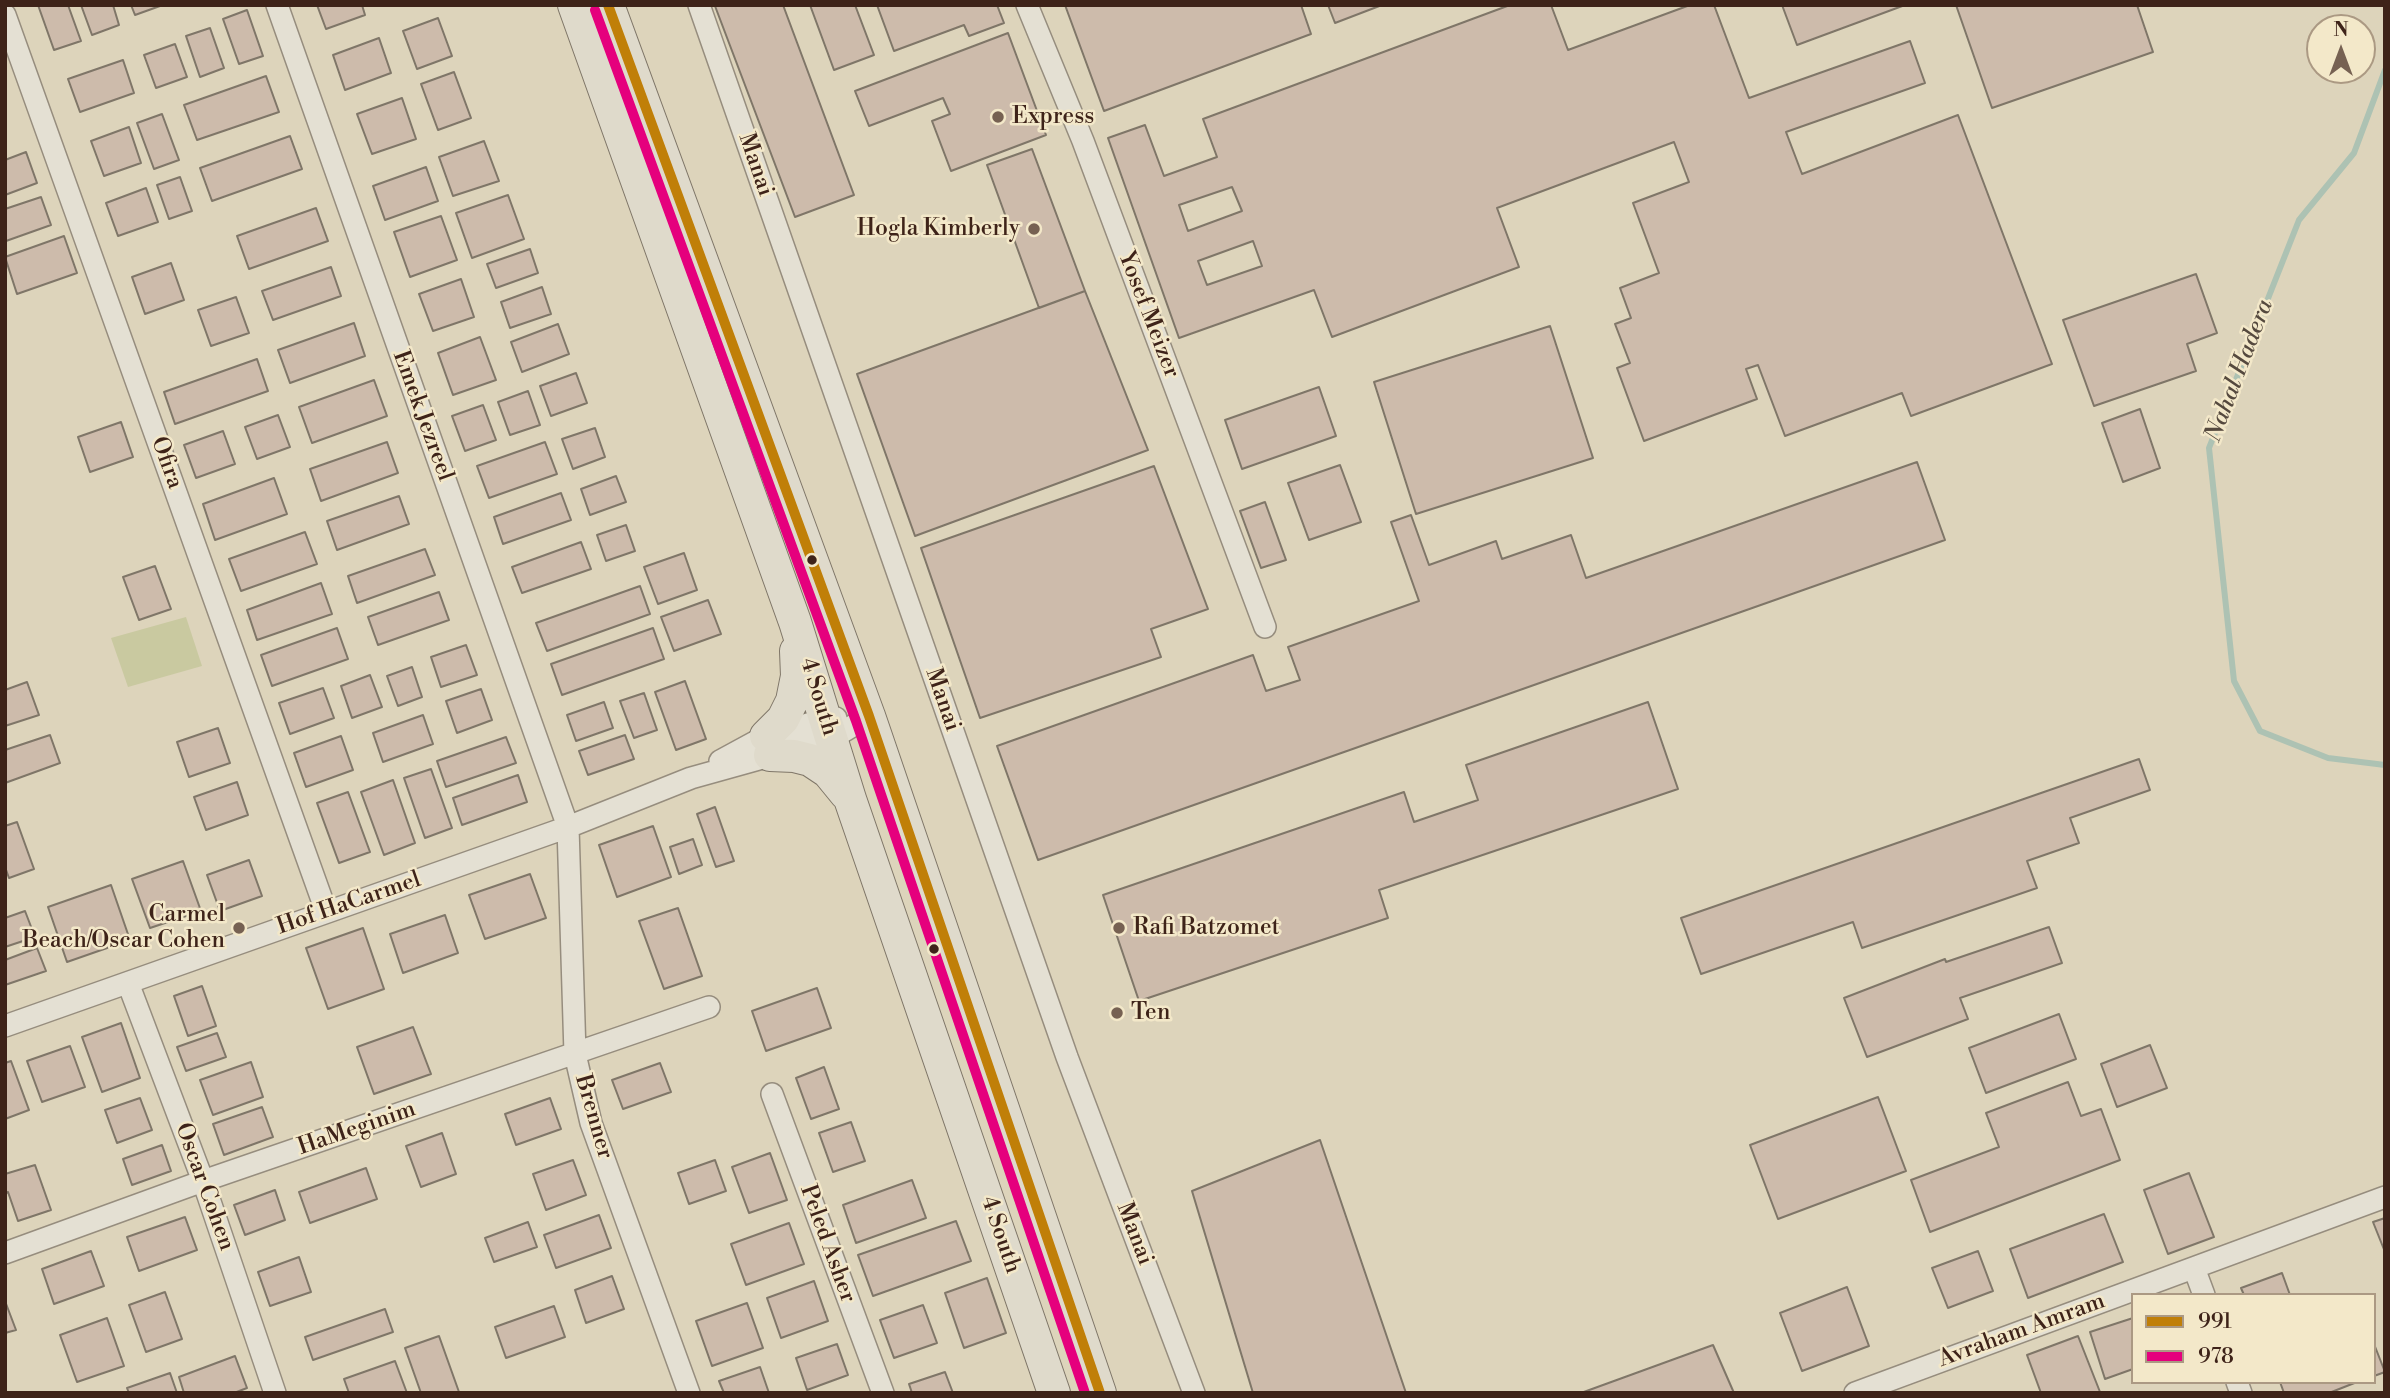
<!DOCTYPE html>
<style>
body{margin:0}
#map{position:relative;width:2390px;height:1398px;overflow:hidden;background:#ddd4bb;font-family:"Libre Bodoni",serif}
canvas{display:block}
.frame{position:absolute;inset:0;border:7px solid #3e2319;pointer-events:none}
.legend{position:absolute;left:2131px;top:1293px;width:245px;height:91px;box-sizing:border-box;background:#f3e8c9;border:2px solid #ab9983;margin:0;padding:9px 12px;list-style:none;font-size:21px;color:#3e2319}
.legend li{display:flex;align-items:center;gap:14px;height:35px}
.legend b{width:35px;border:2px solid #ab9983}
.north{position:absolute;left:2306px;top:14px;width:70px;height:70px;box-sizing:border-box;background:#f3e8c9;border:2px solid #ab9983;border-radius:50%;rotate:0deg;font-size:19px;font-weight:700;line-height:28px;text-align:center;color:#3e2319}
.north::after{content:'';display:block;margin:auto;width:24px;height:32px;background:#766152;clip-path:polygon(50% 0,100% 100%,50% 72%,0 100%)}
</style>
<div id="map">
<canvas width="2390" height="1398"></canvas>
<div class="frame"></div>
<ul class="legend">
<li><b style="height:9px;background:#c07f08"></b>991</li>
<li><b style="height:9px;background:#e5007d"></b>978</li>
</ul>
<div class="north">N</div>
</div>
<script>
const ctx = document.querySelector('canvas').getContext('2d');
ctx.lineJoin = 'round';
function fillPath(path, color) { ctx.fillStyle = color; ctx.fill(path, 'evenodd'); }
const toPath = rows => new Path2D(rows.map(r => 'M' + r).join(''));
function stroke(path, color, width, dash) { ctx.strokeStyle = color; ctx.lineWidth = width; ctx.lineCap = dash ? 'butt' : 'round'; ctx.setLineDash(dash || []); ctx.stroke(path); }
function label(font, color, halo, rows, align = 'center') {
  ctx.font = font + ' "Libre Bodoni",serif'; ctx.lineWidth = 5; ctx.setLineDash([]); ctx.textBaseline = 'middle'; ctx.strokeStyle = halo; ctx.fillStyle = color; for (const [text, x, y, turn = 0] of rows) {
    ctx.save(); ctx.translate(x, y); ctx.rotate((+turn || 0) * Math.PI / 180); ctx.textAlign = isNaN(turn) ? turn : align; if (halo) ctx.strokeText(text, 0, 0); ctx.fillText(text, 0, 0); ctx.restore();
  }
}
const green = toPath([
 [186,617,202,666,128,687,111,638]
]);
const stream = toPath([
 [2385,70,2354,153,2299,220,2209,448,2234,681,2260,731,2328,758,2385,765]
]);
const building = toPath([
 [38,5,68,5,81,41,54,50,38,5],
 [81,5,113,5,119,25,92,35,81,5],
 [131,5,159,5,160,6,135,15,131,5],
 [317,5,362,5,365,15,326,29,317,5],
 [717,5,783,5,854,195,795,217,715,6,717,5],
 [810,5,855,5,874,55,834,70,810,5],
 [877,5,997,5,1004,23,969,36,964,25,894,51,877,5],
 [1065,5,1301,5,1311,34,1104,111,1065,5],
 [1328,5,1382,5,1335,23,1328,5],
 [1510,5,1551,5,1568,50,1690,5,1714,5,1749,98,1910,41,1925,83,1786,132,1802,174,1958,115,2052,364,1911,416,1902,393,1785,436,1758,365,1746,369,1757,399,1644,441,1617,368,1630,363,1615,324,1631,318,1620,288,1659,273,1633,203,1689,182,1674,142,1497,208,1519,267,1332,337,1314,290,1179,338,1108,138,1145,125,1164,176,1217,157,1203,119,1510,5],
 [1232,187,1242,211,1188,231,1179,205,1232,187],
 [1253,241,1262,266,1207,285,1198,261,1253,241],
 [1782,5,1905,5,1797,45,1782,5],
 [1956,5,2137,5,2153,52,1992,108,1956,5],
 [247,10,263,56,239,64,223,19,247,10],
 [438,18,452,56,417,69,403,31,438,18],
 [210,28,224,68,200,77,186,36,210,28],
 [1008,33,1046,135,951,171,932,121,950,114,943,98,869,126,855,91,1008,33],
 [379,38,391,73,345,90,333,55,379,38],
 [175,44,187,77,156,88,144,55,175,44],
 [123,60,134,93,80,112,68,79,123,60],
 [454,72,471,118,438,130,421,84,454,72],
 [266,76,279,112,197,140,184,105,266,76],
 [402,98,416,139,372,154,357,114,402,98],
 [162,114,179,160,154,169,137,123,162,114],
 [129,127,141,163,104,176,91,141,129,127],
 [290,136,302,169,212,201,200,168,290,136],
 [484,141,499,181,453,196,439,157,484,141],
 [1032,149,1085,291,1039,308,987,165,1032,149],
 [26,152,37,183,5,195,5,160,26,152],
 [426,167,438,201,385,220,373,186,426,167],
 [180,177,192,211,169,219,157,185,180,177],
 [146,188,158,222,118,236,106,203,146,188],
 [508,195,524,239,472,258,456,213,508,195],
 [41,197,51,225,6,241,5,209,41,197],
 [316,208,328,241,249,269,237,236,316,208],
 [441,216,457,260,410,277,394,232,441,216],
 [64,236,77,273,17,294,5,257,64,236],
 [530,249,538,273,496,288,487,264,530,249],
 [171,263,184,300,145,314,132,277,171,263],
 [331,267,341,296,273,320,262,291,331,267],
 [2196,274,2217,333,2187,344,2196,371,2094,406,2063,320,2196,274],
 [461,279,474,317,433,331,419,294,461,279],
 [542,287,551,314,510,328,501,302,542,287],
 [1085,291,1148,450,915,536,857,374,1085,291],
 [236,297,249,333,211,346,198,310,236,297],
 [354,323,365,356,290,383,278,350,354,323],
 [558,324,569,354,522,372,511,342,558,324],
 [1550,326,1593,458,1416,514,1374,382,1550,326],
 [480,337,496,380,453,395,438,353,480,337],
 [257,359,268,391,175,424,164,392,257,359],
 [576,373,587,403,551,416,540,386,576,373],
 [374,380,387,416,312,443,299,407,374,380],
 [1319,387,1336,436,1242,469,1225,420,1319,387],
 [528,391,540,425,510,435,498,402,528,391],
 [483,405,496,440,465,451,452,416,483,405],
 [2140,409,2160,468,2123,482,2102,423,2140,409],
 [278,415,290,447,257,459,245,427,278,415],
 [121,422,133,457,90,472,78,437,121,422],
 [595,428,605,457,573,469,562,439,595,428],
 [223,431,235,464,196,478,184,445,223,431],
 [387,442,398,473,321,501,310,469,387,442],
 [545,442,557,474,489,498,477,466,545,442],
 [1917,462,1945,540,1038,860,997,746,1253,655,1266,691,1300,680,1288,647,1419,601,1391,522,1411,515,1429,565,1496,541,1502,559,1571,535,1586,578,1917,462],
 [1340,465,1361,522,1309,540,1288,483,1340,465],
 [1154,466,1208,609,1151,629,1161,657,980,718,921,548,1154,466],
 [616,476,626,502,590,515,581,489,616,476],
 [274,478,287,514,215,540,203,504,274,478],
 [561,493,571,520,503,544,494,517,561,493],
 [399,496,409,524,337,550,327,521,399,496],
 [1265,502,1286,560,1261,568,1240,511,1265,502],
 [626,525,635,551,606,561,597,535,626,525],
 [305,532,317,564,241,591,229,559,305,532],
 [581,542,591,569,522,593,512,567,581,542],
 [425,549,435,575,357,603,348,576,425,549],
 [684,553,697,590,658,604,644,567,684,553],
 [155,566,171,609,139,620,123,577,155,566],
 [321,583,332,614,257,640,247,610,321,583],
 [640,586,650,614,547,651,536,623,640,586],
 [439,592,449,620,378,645,368,617,439,592],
 [708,600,721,634,674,651,661,617,708,600],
 [337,628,348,659,272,686,261,655,337,628],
 [653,628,664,659,562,695,551,664,653,628],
 [466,645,477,675,441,687,431,657,466,645],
 [412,667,422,697,398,706,387,676,412,667],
 [370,675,382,707,352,718,341,686,370,675],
 [685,681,706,739,676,750,655,692,685,681],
 [27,682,39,715,5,726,5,690,27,682],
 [323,688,334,718,290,734,279,703,323,688],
 [481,689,492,720,457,733,446,701,481,689],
 [644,693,657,730,634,738,620,701,644,693],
 [604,702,613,728,576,741,567,715,604,702],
 [1648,702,1678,789,1379,890,1388,918,1139,1001,1103,895,1404,792,1414,822,1478,800,1466,765,1648,702],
 [423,715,433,744,383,762,373,733,423,715],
 [218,728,230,763,189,777,177,742,218,728],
 [50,735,60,763,5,783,5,750,50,735],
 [625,735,634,759,588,775,579,751,625,735],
 [341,736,353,770,306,787,294,753,341,736],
 [506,737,516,763,446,787,437,761,506,737],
 [2139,759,2150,790,2070,818,2079,843,2027,861,2037,888,1862,948,1853,922,1701,974,1681,918,2139,759],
 [431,769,452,828,425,838,404,778,431,769],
 [518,775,527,802,462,825,453,798,518,775],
 [393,780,415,843,384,855,361,792,393,780],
 [237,782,248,815,206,830,194,797,237,782],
 [348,792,370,852,339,863,317,803,348,792],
 [715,807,734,861,716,867,697,814,715,807],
 [17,822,34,869,9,878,5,867,5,826,17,822],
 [653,826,671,877,617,897,599,845,653,826],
 [693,839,702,865,679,874,670,847,693,839],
 [249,860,262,896,220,911,207,875,249,860],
 [183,861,201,911,150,928,132,879,183,861],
 [530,874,546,918,485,939,469,895,530,874],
 [111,885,130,940,67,962,48,907,111,885],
 [678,908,702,976,664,989,639,921,678,908],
 [25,911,35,937,5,947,5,918,25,911],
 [445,915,458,953,403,973,390,934,445,915],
 [2049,927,2062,963,1960,998,1968,1019,1867,1057,1844,998,1945,959,1946,962,2049,927],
 [363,928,384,989,328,1009,306,948,363,928],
 [37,948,46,971,5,985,5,960,37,948],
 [202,986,216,1026,188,1036,174,996,202,986],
 [817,988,831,1028,766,1051,752,1011,817,988],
 [2059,1014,2076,1059,1986,1093,1969,1048,2059,1014],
 [121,1023,140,1078,102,1092,82,1037,121,1023],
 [413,1027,431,1074,374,1094,357,1047,413,1027],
 [217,1033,226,1057,186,1071,177,1047,217,1033],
 [2150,1045,2167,1088,2117,1107,2101,1064,2150,1045],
 [70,1046,85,1087,42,1102,27,1061,70,1046],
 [11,1061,29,1110,5,1119,5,1063,11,1061],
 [251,1062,263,1097,213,1115,200,1080,251,1062],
 [660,1063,671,1092,623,1109,612,1080,660,1063],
 [824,1067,839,1109,811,1119,796,1078,824,1067],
 [2068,1082,2081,1116,2101,1109,2120,1160,1930,1232,1911,1180,1999,1147,1986,1113,2068,1082],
 [1878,1097,1906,1171,1778,1219,1750,1145,1878,1097],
 [140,1098,152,1130,117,1143,105,1110,140,1098],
 [550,1098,561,1129,516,1145,505,1114,550,1098],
 [262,1107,273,1137,224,1155,213,1124,262,1107],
 [851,1122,865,1161,833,1172,819,1133,851,1122],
 [442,1133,456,1174,421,1187,406,1146,442,1133],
 [1320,1140,1406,1393,1253,1393,1192,1191,1320,1140],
 [162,1145,171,1171,132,1185,123,1159,162,1145],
 [770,1153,787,1200,749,1213,732,1167,770,1153],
 [573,1160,586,1195,546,1210,533,1174,573,1160],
 [715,1160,726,1191,689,1204,678,1173,715,1160],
 [35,1165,51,1210,18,1221,8,1192,5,1193,5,1174,35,1165],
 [366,1168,377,1199,310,1223,299,1192,366,1168],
 [2189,1173,2214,1237,2168,1254,2144,1190,2189,1173],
 [912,1180,926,1218,856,1243,843,1205,912,1180],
 [275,1190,285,1220,245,1235,234,1205,275,1190],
 [2104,1214,2123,1262,2028,1298,2010,1249,2104,1214],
 [599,1215,611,1248,556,1268,544,1235,599,1215],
 [185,1217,197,1250,139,1271,127,1237,185,1217],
 [2385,1218,2385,1252,2373,1222,2385,1218],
 [956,1221,971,1261,873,1296,858,1255,956,1221],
 [528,1222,537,1247,494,1262,485,1238,528,1222],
 [789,1223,804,1264,746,1285,731,1244,789,1223],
 [91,1251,104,1286,54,1304,42,1269,91,1251],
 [1978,1251,1993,1291,1948,1308,1932,1268,1978,1251],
 [299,1257,311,1292,270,1306,258,1272,299,1257],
 [2282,1273,2290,1295,2244,1295,2241,1288,2282,1273],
 [612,1276,624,1309,586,1323,575,1290,612,1276],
 [987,1278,1006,1333,964,1348,945,1293,987,1278],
 [814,1281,828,1321,781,1338,767,1298,814,1281],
 [1847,1287,1869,1346,1802,1371,1780,1313,1847,1287],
 [165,1292,182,1339,146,1352,129,1305,165,1292],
 [5,1301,16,1330,5,1333,5,1301],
 [747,1303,763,1348,712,1366,696,1321,747,1303],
 [923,1305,937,1343,894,1358,880,1320,923,1305],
 [554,1306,565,1337,506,1358,495,1327,554,1306],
 [385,1309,393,1332,313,1360,305,1337,385,1309],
 [107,1318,124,1366,77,1382,60,1335,107,1318],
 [2133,1318,2133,1369,2105,1379,2090,1332,2133,1318],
 [439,1336,459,1392,458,1393,421,1393,405,1348,439,1336],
 [2078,1336,2100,1392,2041,1393,2027,1355,2078,1336],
 [837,1344,848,1375,807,1390,796,1358,837,1344],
 [2374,1344,2385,1372,2374,1376,2374,1344],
 [1713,1345,1734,1393,1581,1393,1713,1345],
 [235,1356,247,1388,234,1393,184,1393,179,1377,235,1356],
 [395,1361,407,1393,349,1393,344,1379,395,1361],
 [760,1367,769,1393,724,1393,719,1381,760,1367],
 [945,1372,953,1393,912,1393,909,1384,945,1372],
 [170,1373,177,1393,129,1393,127,1388,170,1373],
 [2280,1382,2357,1382,2329,1393,2284,1393,2280,1382]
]);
const minor = toPath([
 [277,5,568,827,575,1054,591,1123,689,1393],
 [699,5,1067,1057,1194,1393],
 [1027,5,1083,141,1265,627],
 [5,15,326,911],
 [720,761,766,736,825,719,836,718],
 [128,983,203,1181,275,1393],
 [5,1026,568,827,691,778,831,739,869,716],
 [772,1094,883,1393],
 [5,1253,203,1181,709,1007],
 [2194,1268,2204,1295],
 [2237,1382,2241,1393],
 [1855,1393,2385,1197]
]);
const highway = toPath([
 [574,5,795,622,850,799,1054,1393],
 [608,5,869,716,1100,1393],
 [766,736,783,719,792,701,797,676,796,651],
 [770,755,794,756,810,760,828,772,846,794]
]);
const bus1 = toPath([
 [608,5,869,716,1100,1393]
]);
const bus2 = toPath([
 [595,10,856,721,1085,1393]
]);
const markers = [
 [998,117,7,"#766152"],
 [1034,229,7,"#766152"],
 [812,560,6,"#3e2319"],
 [239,928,7,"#766152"],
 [1119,928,7,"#766152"],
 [934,949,6,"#3e2319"],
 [1117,1013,7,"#766152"]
];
const poiNames = [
 ["Express",1012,117],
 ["Hogla Kimberly",1020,229,"right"],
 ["Carmel",225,915,"right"],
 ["Beach/Oscar Cohen",225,941,"right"],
 ["Rafi Batzomet",1133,928],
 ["Ten",1131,1013]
];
const streetNames = [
 ["Manai",755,165,71],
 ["Yosef Meizer",1148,315,69],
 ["Emek Jezreel",422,416,70],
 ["Ofira",166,463,70],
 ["4 South",818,697,73],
 ["Manai",942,700,71],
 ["Hof HaCarmel",349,904,-19],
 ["Brenner",593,1117,74],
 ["HaMeginim",357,1129,-19],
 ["Oscar Cohen",204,1187,70],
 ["Manai",1134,1234,69],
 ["4 South",1000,1235,71],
 ["Peled Asher",827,1244,70],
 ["Avraham Amram",2022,1331,-20]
];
const waterNames = [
 ["Nahal Hadera",2240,371,-69]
];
fillPath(green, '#c9c9a0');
stroke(stream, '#adc2b3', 6);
fillPath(building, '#cdbbab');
stroke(building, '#7f7668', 2);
stroke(minor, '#968d7e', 24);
stroke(highway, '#7f7668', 34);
stroke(minor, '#e4e0d3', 21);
stroke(highway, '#dfdacb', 32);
stroke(bus1, '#c07f08', 10);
stroke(bus2, '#e5007d', 10);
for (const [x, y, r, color] of markers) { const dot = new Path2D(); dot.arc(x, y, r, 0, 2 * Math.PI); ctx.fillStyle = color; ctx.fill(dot); stroke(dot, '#f3e8c9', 2.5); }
label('23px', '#3e2319', '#f3e8c9', poiNames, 'left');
label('23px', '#3e2319', '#f3e8c9', streetNames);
label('italic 24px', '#55493e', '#f3e8c9', waterNames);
</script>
